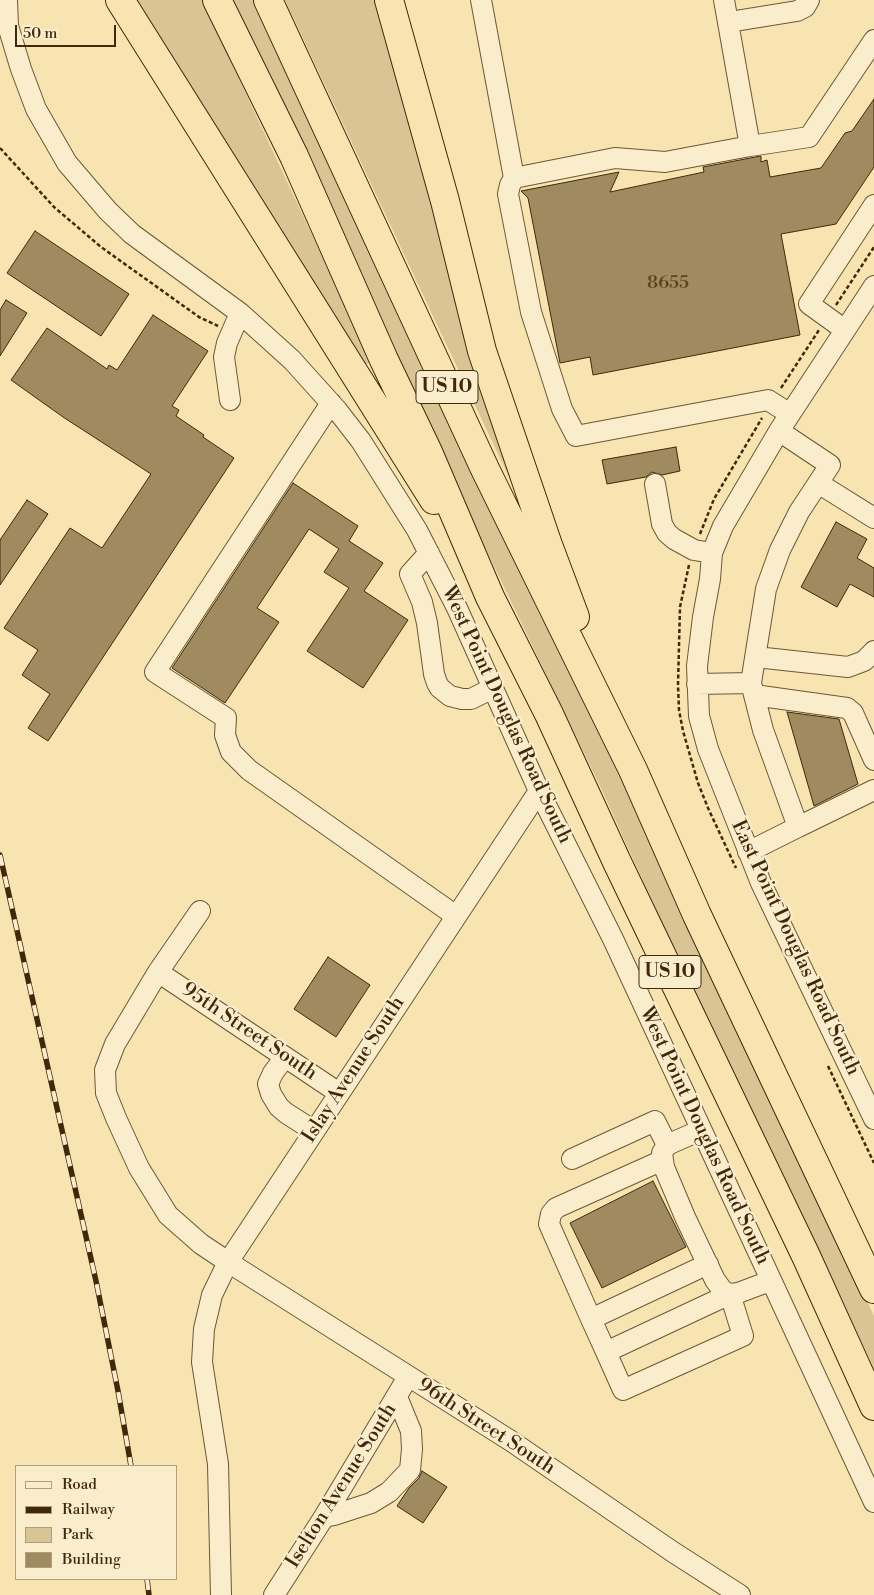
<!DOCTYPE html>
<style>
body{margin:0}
#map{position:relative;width:874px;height:1595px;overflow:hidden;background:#f7e4b0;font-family:"Libre Bodoni",serif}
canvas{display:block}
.legend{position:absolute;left:15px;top:1465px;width:162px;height:115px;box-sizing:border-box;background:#faedcc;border:1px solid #b09e7e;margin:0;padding:6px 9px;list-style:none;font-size:15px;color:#41280a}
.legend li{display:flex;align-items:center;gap:10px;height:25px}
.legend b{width:25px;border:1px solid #b09e7e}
.scale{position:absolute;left:15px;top:25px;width:101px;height:22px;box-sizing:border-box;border:2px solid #41280a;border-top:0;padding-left:6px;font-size:15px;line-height:18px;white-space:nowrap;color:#41280a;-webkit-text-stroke:4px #faedcc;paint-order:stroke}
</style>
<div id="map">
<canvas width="874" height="1595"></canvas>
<ul class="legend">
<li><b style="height:6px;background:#faedcc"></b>Road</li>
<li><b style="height:6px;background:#41280a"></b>Railway</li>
<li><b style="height:14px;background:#d8c494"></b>Park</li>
<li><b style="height:14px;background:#a08a60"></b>Building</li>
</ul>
<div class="scale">50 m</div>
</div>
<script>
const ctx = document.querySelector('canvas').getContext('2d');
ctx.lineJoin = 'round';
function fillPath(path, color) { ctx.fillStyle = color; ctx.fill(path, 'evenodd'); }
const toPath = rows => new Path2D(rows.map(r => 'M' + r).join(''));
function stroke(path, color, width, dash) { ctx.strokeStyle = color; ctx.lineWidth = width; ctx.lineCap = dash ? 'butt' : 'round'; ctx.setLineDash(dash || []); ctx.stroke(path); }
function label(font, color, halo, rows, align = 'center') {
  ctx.font = font + ' "Libre Bodoni",serif'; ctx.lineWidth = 4.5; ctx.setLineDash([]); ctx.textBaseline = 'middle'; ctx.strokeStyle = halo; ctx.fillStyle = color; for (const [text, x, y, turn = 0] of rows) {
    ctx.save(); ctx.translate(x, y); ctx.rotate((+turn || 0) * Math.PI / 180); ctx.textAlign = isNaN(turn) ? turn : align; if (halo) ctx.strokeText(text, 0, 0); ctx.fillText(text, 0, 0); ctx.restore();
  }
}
const green = toPath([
 [132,0,202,0,371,361,362,367],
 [230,0,255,0,839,1241,874,1316,874,1373,693,991,600,786,426,425],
 [285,0,381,0,524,509,432,314]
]);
const building = toPath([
 [874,99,874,167,836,224,781,234,800,335,593,375,590,357,560,363,528,198,521,191,619,172,610,192,704,172,703,167,761,156,761,162,767,160,770,177,821,168,845,133,852,131,874,99],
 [35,231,129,294,101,336,7,273,35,231],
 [6,300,27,313,0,356,0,310,6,300],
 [153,315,208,351,172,406,179,410,176,416,204,435,203,437,234,458,48,741,28,728,50,694,22,675,38,650,4,628,70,528,102,548,151,474,63,417,11,380,47,328,107,369,109,365,117,370,153,315],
 [676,447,680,471,662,475,652,472,646,477,607,484,602,460,676,447],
 [293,483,358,526,349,541,383,563,364,591,408,620,363,688,307,651,349,588,324,572,339,549,309,529,257,608,279,622,225,703,172,668,293,483],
 [27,500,48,514,0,585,0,540,27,500],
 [836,522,867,539,857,558,874,568,874,597,850,584,837,607,801,587,836,522],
 [787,712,839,719,858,784,814,806,787,712],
 [328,957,370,985,336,1037,294,1009,328,957],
 [653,1181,686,1247,602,1288,570,1223,653,1181],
 [422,1471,447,1487,423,1523,397,1506,409,1488,419,1478,422,1471]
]);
const path = toPath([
 [0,148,54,207,101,247,199,317,218,326],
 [836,305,874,247],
 [781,388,819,330],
 [700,534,714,499,762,418],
 [689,565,680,607,678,685,679,710,683,731,698,783,708,808,736,868],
 [828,1066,874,1163]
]);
const minor = toPath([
 [7,0,8,26,21,69,36,109,67,163,108,211,132,234,240,313,292,360,337,410,361,441,417,530,457,608,539,791,613,939,874,1502],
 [481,0,514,178,615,158,665,162,750,146,809,137,874,40],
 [724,0,750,146],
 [729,22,797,11,805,7,809,0],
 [514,178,510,185,508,194,531,312,562,409,576,436,768,400,790,414],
 [874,286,779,431,723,526,712,553,710,579,703,617,697,666,699,716,708,749,761,883,874,1119],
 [845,330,809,304,874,205],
 [230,400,224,357,227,343,240,313],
 [331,403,155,672,226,718,225,735,231,752,249,770,456,916],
 [818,483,874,518],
 [655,484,662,524,667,533,674,539,694,550,712,553],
 [429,553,410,574,422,602,427,623,434,674,437,683,440,688,450,696,462,699,471,699,493,688],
 [756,657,848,667,864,661,874,651],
 [697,684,751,683,766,589,780,550,799,512,830,465,779,431],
 [754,695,847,708,853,713,874,760],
 [798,827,874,790],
 [748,852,798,827,763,730,751,683],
 [200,911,158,972,115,1044,105,1070,106,1093,116,1118,139,1168,168,1215,201,1244,228,1262,511,1441,673,1552,740,1595],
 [158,972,339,1093],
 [285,1057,273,1073,268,1084,271,1094,279,1107,286,1113,314,1131],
 [701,1130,667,1145,662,1153,664,1167,685,1217,715,1280,723,1291,730,1294,738,1293,770,1281],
 [572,1159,655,1121,667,1145],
 [591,1319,708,1264],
 [606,1352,730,1294,743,1336,623,1390,606,1352,591,1319,549,1224,551,1214,556,1208,663,1160],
 [324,1517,334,1515,371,1503,389,1492,410,1470,412,1449,411,1431,397,1397],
 [221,1595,218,1464,202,1362,204,1329,212,1295,228,1262,539,791],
 [274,1595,324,1517,408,1377]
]);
const highway = toPath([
 [120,0,434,500],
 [217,0,294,156,384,360,428,452,490,597,549,714,617,862,806,1256,874,1406],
 [268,0,485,469,633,770,697,915,874,1289],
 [389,0,445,201,482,351,548,545,575,617]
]);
const rail = toPath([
 [0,855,96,1281,118,1391,131,1466],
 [147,1579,149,1595]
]);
const numberNames = [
 ["8655",668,284]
];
const shields = [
 [447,387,62],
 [670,972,62]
];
const shieldNames = [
 ["US 10",447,387],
 ["US 10",670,972]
];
const streetNames = [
 ["West Point Douglas Road South",506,715,65],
 ["East Point Douglas Road South",795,948,65],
 ["95th Street South",249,1032,34],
 ["Islay Avenue South",354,1070,-57],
 ["West Point Douglas Road South",704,1136,65],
 ["96th Street South",486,1427,33],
 ["Iselton Avenue South",342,1486,-58]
];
fillPath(green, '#d8c494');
fillPath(building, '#a08a60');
stroke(building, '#41280a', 1);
stroke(minor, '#6e5734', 22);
stroke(highway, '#41280a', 30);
stroke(path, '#41280a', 2.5, [4, 2.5]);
stroke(minor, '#faedcc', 20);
stroke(highway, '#f7e4b0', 28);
stroke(rail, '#41280a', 5.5);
stroke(rail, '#faedcc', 4, [11]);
label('18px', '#594020', null, numberNames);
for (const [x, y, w] of shields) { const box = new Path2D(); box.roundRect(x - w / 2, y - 16.5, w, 33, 4); ctx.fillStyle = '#faedcc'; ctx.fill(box); stroke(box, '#41280a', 1); }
label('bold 19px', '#41280a', null, shieldNames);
label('20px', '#41280a', '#faedcc', streetNames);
</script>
